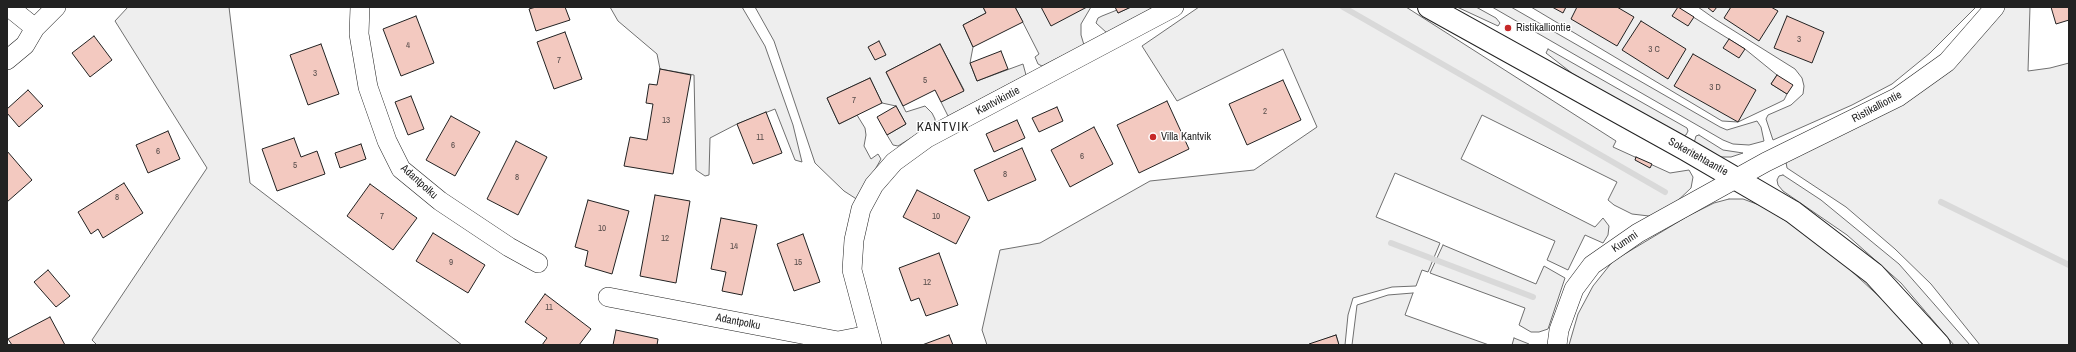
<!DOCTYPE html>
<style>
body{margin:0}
#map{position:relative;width:2076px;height:352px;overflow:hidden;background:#fff;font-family:"Archivo Narrow",sans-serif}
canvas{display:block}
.frame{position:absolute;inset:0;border:8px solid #222;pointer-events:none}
</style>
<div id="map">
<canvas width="2076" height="352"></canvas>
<div class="frame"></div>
</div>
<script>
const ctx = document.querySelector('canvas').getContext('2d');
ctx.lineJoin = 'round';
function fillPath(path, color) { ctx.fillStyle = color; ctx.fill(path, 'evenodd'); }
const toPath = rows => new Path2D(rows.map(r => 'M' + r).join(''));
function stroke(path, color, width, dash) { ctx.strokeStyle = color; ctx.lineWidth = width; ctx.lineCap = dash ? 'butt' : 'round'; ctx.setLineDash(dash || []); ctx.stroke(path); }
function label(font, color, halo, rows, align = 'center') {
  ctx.font = font + ' "Archivo Narrow",sans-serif'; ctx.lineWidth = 3; ctx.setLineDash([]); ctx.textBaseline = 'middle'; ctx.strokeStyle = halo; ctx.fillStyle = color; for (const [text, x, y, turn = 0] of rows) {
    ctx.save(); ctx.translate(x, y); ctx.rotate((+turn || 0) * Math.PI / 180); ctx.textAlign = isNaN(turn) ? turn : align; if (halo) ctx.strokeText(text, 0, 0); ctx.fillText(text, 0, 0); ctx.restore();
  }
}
const green = toPath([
 [128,7,229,7,250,183,462,345,97,345,92,340,207,168,115,21,128,7],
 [610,7,742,7,765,46,793,125,802,162,795,160,775,109,737,124,710,138,709,175,705,176,696,170,694,75,660,69,657,54,618,21,610,7],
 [755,7,983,7,986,13,963,25,973,47,970,63,977,81,1023,64,1026,75,948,116,941,102,964,90,940,44,886,72,906,112,925,106,932,113,935,119,935,123,898,146,893,145,887,135,906,124,896,106,882,103,870,78,827,98,839,124,857,115,865,128,866,135,864,146,871,159,878,154,881,159,858,200,844,191,815,163,774,41,755,7],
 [1015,7,1091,7,1081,24,1081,35,1084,45,1042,66,1038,64,1035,57,1039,54,1015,7],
 [1131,7,1158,7,1107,33,1096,23,1098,18,1102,16,1117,10,1118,13,1131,7],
 [1199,7,1406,7,1616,141,1613,147,1670,173,1689,170,1693,177,1691,188,1670,208,1649,216,1632,214,1614,205,1608,200,1617,182,1482,115,1461,159,1595,227,1603,218,1609,226,1608,235,1603,243,1585,235,1568,270,1547,260,1555,241,1395,173,1376,217,1440,243,1428,272,1422,270,1416,286,1392,287,1353,298,1348,315,1345,345,1339,345,1336,335,1309,345,987,345,982,330,1000,250,1040,243,1150,181,1254,170,1317,127,1283,49,1177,101,1142,46,1199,7],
 [1457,7,1476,7,1496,18,1500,23,1498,26,1457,7],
 [1492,7,1511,7,1720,127,1727,130,1757,121,1761,127,1764,141,1749,145,1733,144,1723,140,1492,7],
 [1531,7,1677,7,1745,49,1777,75,1771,84,1787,94,1784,100,1778,103,1738,122,1722,121,1531,7],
 [1698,7,1976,7,1930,53,1892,84,1852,105,1773,140,1766,119,1768,115,1791,105,1803,94,1804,86,1802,78,1795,69,1715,19,1698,7],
 [2004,7,2030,7,2028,71,2050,68,2069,63,2069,345,1980,345,1931,284,1895,249,1846,207,1787,168,1786,162,1961,57,2004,7],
 [1548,49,1687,128,1688,131,1686,135,1683,136,1573,74,1546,53,1548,49],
 [1699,135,1723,150,1743,153,1731,157,1720,157,1694,143,1696,136,1699,135],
 [1783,175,1821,200,1899,264,1970,345,1954,345,1901,283,1847,235,1783,191,1778,185,1777,180,1779,176,1783,175],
 [1729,199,1743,199,1762,206,1821,243,1897,313,1923,345,1569,345,1578,314,1593,286,1613,261,1688,216,1714,203,1729,199],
 [1443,245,1536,284,1544,266,1565,278,1548,329,1539,332,1531,332,1519,325,1525,308,1430,273,1443,245],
 [1413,293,1405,315,1489,345,1352,345,1357,305,1388,295,1413,293],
 [1514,338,1529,344,1530,345,1512,345,1514,338]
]);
const stream = toPath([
 [1343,7,1665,192],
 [1941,202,2069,265],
 [1391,243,1533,297]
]);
const building = toPath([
 [536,7,565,7,570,20,536,31,529,9,536,7],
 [983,7,1015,7,1023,22,973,47,963,25,986,13,983,7],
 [1041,7,1087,7,1051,26,1041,7],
 [1115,7,1131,7,1118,13,1115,7],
 [1552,7,1566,7,1563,13,1552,7],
 [1577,7,1617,7,1634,17,1617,46,1571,19,1577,7],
 [1678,7,1694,17,1688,26,1672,16,1678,7],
 [1707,7,1717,7,1713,12,1707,7],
 [1731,7,1771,7,1778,11,1759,41,1724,18,1731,7],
 [2051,7,2069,7,2069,20,2056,24,2051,7],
 [416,16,434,63,401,76,383,29,416,16],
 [1787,16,1824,32,1812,63,1774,48,1787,16],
 [1641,21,1686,49,1668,79,1622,50,1641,21],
 [565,32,582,79,554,89,537,42,565,32],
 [94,36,112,60,90,77,72,53,94,36],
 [1729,39,1745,49,1739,58,1723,48,1729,39],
 [879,41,886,55,875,60,868,47,879,41],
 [321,44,339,94,308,105,290,55,321,44],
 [940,44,964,91,941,102,935,90,903,106,886,72,940,44],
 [1001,51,1008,69,977,81,970,63,1001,51],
 [1693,54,1756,90,1738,122,1674,86,1693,54],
 [660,69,691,75,673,174,624,166,630,137,647,140,653,104,646,103,649,84,657,85,660,69],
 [1777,75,1793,85,1787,94,1771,84,1777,75],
 [870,78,882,103,839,124,827,98,870,78],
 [1283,80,1301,120,1247,145,1229,104,1283,80],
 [28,90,43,106,19,127,7,113,7,109,28,90],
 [411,96,424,129,408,135,395,102,411,96],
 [1167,101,1189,149,1139,173,1117,125,1167,101],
 [896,106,906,124,887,135,877,117,896,106],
 [1057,107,1063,121,1039,132,1032,118,1057,107],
 [766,112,782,153,753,164,737,124,766,112],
 [451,116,480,132,455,176,426,160,451,116],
 [1017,120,1025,138,994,152,986,134,1017,120],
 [1094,127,1113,164,1070,187,1051,150,1094,127],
 [168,131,180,159,148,173,136,145,168,131],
 [294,138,301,157,317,151,325,174,277,191,262,149,294,138],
 [516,141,547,157,518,215,487,199,516,141],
 [361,144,366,159,340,168,335,153,361,144],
 [1022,148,1036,180,988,201,974,170,1022,148],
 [7,151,32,180,7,202,7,151],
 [1636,157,1652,164,1650,168,1635,160,1636,157],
 [124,183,143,213,103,238,98,229,91,234,78,212,124,183],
 [370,184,417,218,393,250,347,216,370,184],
 [917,190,970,217,956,244,903,217,917,190],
 [655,195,690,201,676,283,640,276,655,195],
 [588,200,629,211,612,274,585,266,588,251,575,247,588,200],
 [721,218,757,225,742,295,722,291,726,272,711,269,721,218],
 [433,233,485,265,468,293,416,261,433,233],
 [803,234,820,282,794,291,777,244,803,234],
 [939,253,958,305,926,316,919,298,911,301,899,268,939,253],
 [48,270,70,296,56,307,34,282,48,270],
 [545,294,591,329,579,345,542,345,547,338,525,322,545,294],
 [50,317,65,345,12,345,8,339,50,317],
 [616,330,658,339,657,345,613,345,616,330],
 [949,335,953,345,922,345,949,335],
 [1336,335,1339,345,1309,345,1309,344,1336,335]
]);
const minor = toPath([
 [9,7,35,28],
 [360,7,359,34,368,87,387,141,401,169,440,201,509,247,538,263],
 [7,60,25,45,35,28,56,7],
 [608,297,838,341,869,335],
 [872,345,852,270,854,240,861,209,874,185,894,162,927,138,1174,7],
 [1557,345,1559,330,1574,289,1592,265,1638,233,1766,162,1898,97,1947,62,1995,7]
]);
const tertiary = toPath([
 [1429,7,1685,149,1793,212,1874,274,1939,345]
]);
const markers = [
 [1508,28,4,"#c62828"],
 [1153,137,4,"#c62828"]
];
const numberNames = [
 ["3",1799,40],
 ["4",408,46],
 ["3 C",1654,50],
 ["7",559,61],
 ["3",315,74],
 ["5",925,81],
 ["3 D",1715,88],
 ["7",854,101],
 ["2",1265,112],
 ["13",666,121],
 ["11",760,138],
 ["6",453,146],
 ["6",158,152],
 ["6",1082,157],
 ["5",295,166],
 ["8",1005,175],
 ["8",517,178],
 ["8",117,198],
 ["7",382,217],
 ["10",936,217],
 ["10",602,229],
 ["12",665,239],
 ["14",734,247],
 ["9",451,263],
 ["15",798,263],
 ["12",927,283],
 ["11",549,308]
];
const poiNames = [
 ["Ristikalliontie",1516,28],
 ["Villa Kantvik",1161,137]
];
const streetNames = [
 ["Kantvikintie",998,101,-28],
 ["Ristikalliontie",1877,107,-28],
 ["Sokeritehtaantie",1698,157,29],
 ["Adantpolku",419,182,42],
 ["Kummi",1625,242,-34],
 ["Adantpolku",738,322,11]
];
const quarterNames = [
 ["KANTVIK",943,128]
];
fillPath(green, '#eee');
stroke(green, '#6f6f6f', 1);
stroke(stream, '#d9d9d9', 6);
fillPath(building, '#f3c9c0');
stroke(building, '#222', 1);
stroke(minor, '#222', 20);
stroke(tertiary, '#222', 24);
stroke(minor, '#fff', 19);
stroke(tertiary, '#fff', 22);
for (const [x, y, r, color] of markers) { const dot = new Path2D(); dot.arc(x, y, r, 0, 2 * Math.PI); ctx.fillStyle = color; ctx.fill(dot); stroke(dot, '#fff', 1.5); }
label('9px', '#564c4a', null, numberNames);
label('11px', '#222', '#fff', poiNames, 'left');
label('11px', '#222', '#fff', streetNames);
ctx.letterSpacing = '1px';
label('13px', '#222', '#fff', quarterNames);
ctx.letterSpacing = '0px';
</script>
